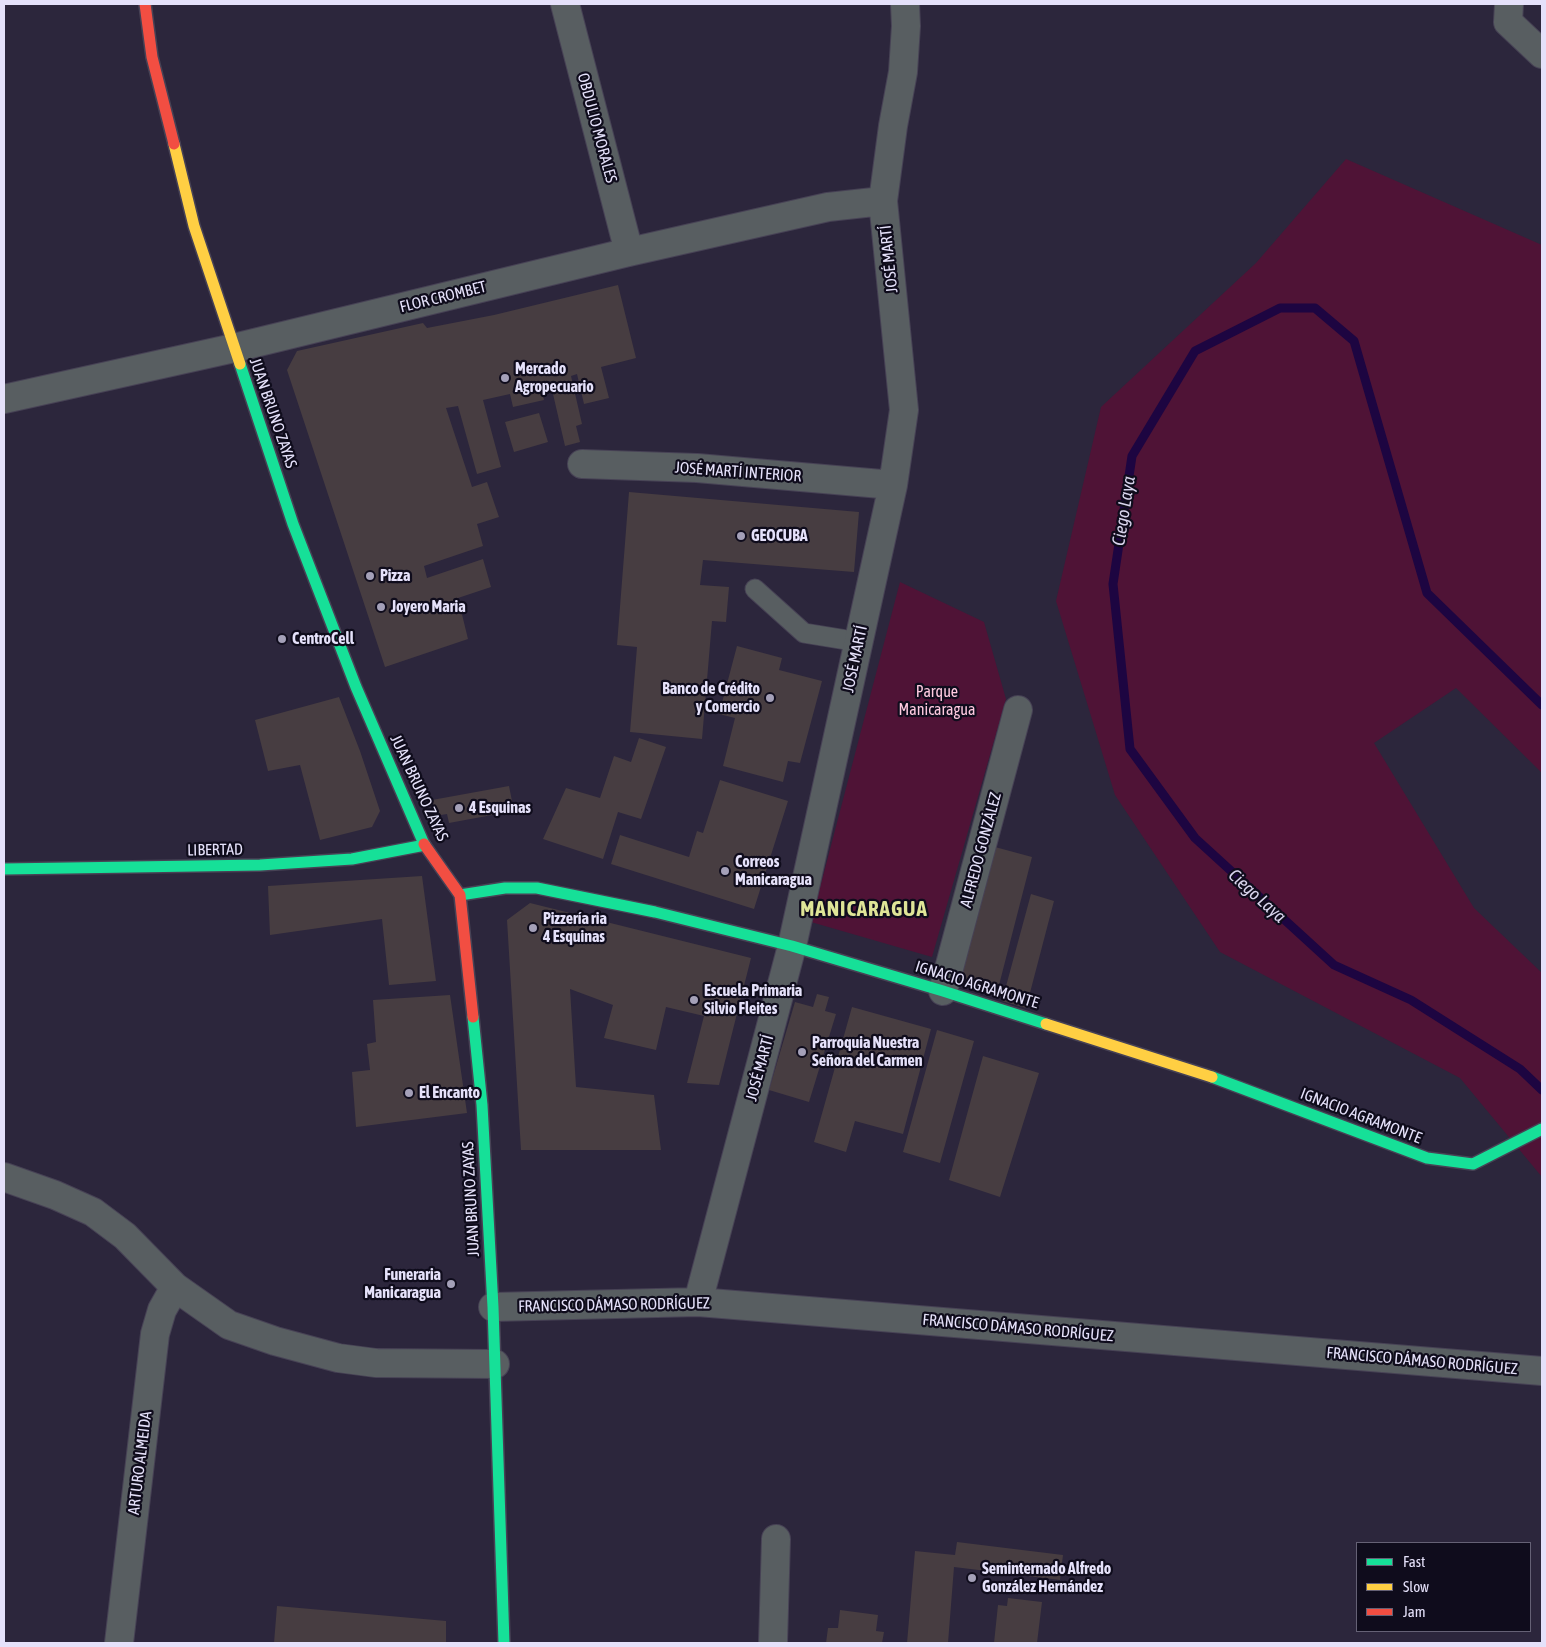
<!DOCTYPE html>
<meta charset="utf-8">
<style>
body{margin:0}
#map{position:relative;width:1546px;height:1647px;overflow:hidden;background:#2c263c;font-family:"Asap Condensed",sans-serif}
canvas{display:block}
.frame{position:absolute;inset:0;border:5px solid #e5e1fa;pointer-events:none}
.legend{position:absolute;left:1356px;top:1542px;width:175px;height:90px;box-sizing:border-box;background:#0f0c1c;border:1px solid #656175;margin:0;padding:6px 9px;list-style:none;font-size:15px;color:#e5e1fa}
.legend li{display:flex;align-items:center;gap:10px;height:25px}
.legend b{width:25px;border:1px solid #656175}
</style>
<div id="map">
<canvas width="1546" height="1647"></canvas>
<div class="frame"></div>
<ul class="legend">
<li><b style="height:6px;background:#16e098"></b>Fast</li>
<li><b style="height:6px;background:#ffcf43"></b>Slow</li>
<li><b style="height:6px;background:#f24e42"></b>Jam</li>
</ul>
</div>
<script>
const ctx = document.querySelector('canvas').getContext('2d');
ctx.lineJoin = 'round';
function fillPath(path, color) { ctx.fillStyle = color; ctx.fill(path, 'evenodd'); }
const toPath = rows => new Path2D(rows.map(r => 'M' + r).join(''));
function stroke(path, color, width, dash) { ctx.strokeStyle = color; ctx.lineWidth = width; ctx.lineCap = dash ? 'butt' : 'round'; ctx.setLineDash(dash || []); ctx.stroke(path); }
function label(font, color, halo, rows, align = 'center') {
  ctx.font = font + ' "Asap Condensed",sans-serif'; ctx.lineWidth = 4.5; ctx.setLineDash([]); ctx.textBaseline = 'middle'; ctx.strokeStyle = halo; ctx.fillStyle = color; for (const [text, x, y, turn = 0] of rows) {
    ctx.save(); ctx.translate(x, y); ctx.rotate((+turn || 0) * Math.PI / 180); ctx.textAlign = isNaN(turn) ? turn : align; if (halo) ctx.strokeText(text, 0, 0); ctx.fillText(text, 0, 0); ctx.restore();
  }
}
const green = toPath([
 [1346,159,1542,245,1542,773,1456,688,1374,743,1474,908,1542,973,1542,1177,1460,1078,1220,952,1115,795,1056,601,1101,407,1256,263],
 [900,582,984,622,1006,699,932,957,811,922]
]);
const stream = toPath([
 [1542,705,1427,593,1354,341,1315,308,1280,308,1195,351,1132,456,1113,584,1130,749,1195,838,1334,965,1411,1000,1520,1069,1542,1090]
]);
const building = toPath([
 [618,285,636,358,601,367,609,398,584,404,577,374,571,376,582,424,576,426,580,442,565,446,550,381,540,383,544,400,513,407,510,394,483,400,501,467,477,474,458,406,446,408,472,487,487,482,499,517,477,524,483,546,424,566,427,578,483,559,491,587,458,598,468,639,385,667,287,370,297,351,423,323,427,328,494,315],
 [539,413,548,442,514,452,505,422],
 [629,492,859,512,854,572,703,560,700,585,729,587,726,622,712,621,702,739,630,732,637,647,617,645],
 [737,646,782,658,779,670,822,681,800,763,788,761,783,782,723,766,735,718,719,714],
 [339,697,360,751,380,811,372,827,320,840,300,765,268,771,255,720],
 [639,738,666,747,641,819,618,812,603,859,543,839,566,788,600,798,614,756,631,762],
 [720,780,788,801,754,909,611,864,620,835,689,857,697,831,703,833],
 [509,786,514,811,449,823,447,814,435,816,432,800],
 [995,847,1032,857,998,989,965,979,961,967],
 [422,876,436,981,389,985,382,919,270,935,268,886],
 [1031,894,1054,901,1026,1008,1002,1001],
 [530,903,751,958,719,1085,687,1083,704,1016,666,1007,656,1050,604,1038,613,1005,570,989,576,1087,654,1095,661,1150,521,1150,507,920],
 [817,994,829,997,825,1011,836,1014,809,1102,769,1090,795,1002,813,1007],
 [450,995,467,1113,356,1127,352,1072,370,1070,367,1044,376,1042,373,1000],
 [852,1007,931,1029,903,1134,855,1121,846,1152,814,1142],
 [937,1030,974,1041,940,1163,903,1152],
 [983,1056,1039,1073,1000,1197,949,1180],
 [957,1542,1063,1555,1060,1580,954,1567,948,1643,907,1643,915,1551,955,1555],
 [1008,1598,1042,1602,1037,1643,994,1643,998,1605,1007,1606],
 [277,1606,446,1621,446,1643,274,1643],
 [840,1610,878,1615,876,1631,884,1632,882,1643,826,1643,828,1628,838,1628]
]);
const lane = toPath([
 [755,589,804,633,859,642]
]);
const street = toPath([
 [565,4,629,252],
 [1509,4,1508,22,1542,54],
 [4,399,234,348,629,252,828,207,883,201],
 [582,464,697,468,893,485],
 [943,991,1018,710],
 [4,1177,55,1195,93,1212,125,1236,175,1287,229,1325,275,1341,338,1358,376,1363,495,1364],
 [698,1302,792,946,893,485,904,410,883,201,893,126,903,72,906,26,905,4],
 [493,1307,698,1302,1542,1371],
 [119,1643,155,1334,162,1310,175,1287],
 [773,1643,776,1539]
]);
const fast = toPath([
 [240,364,293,524,356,687,424,844],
 [4,869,260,865,352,859,425,845],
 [460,895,505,888,537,888,655,912,792,946,943,991,1046,1024],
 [473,1017,482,1105,493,1307,504,1643],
 [1212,1077,1427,1158,1473,1164,1542,1129]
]);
const slow = toPath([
 [174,144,194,226,240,364],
 [1046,1024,1212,1077]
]);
const jam = toPath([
 [145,4,152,57,174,144],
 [424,844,460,895,473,1017]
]);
const markers = [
 [505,378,5,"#a4a0b8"],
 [741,536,5,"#a4a0b8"],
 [370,576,5,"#a4a0b8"],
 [381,607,5,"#a4a0b8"],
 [282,639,5,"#a4a0b8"],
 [770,698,5,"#a4a0b8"],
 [459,808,5,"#a4a0b8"],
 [725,871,5,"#a4a0b8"],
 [533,928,5,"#a4a0b8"],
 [694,1000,5,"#a4a0b8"],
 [802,1052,5,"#a4a0b8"],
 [409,1093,5,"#a4a0b8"],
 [451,1284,5,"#a4a0b8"],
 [972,1578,5,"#a4a0b8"]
];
const streetNames = [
 ["OBDULIO MORALES",597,128,75],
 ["JOSÉ MARTÍ",889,259,-96],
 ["FLOR CROMBET",443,297,-14],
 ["JUAN BRUNO ZAYAS",273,413,71],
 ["JOSÉ MARTÍ INTERIOR",738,472,4],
 ["JOSÉ MARTÍ",855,659,-78],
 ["JUAN BRUNO ZAYAS",419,788,65],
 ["LIBERTAD",215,850,-1],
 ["ALFREDO GONZÁLEZ",981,850,-75],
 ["IGNACIO AGRAMONTE",977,985,17],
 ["JOSÉ MARTÍ",760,1068,-75],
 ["IGNACIO AGRAMONTE",1361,1116,21],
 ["JUAN BRUNO ZAYAS",471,1199,-93],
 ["FRANCISCO DÁMASO RODRÍGUEZ",614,1305,-1],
 ["FRANCISCO DÁMASO RODRÍGUEZ",1018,1328,5],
 ["FRANCISCO DÁMASO RODRÍGUEZ",1422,1361,5],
 ["ARTURO ALMEIDA",140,1463,-83]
];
const poiNames = [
 ["Mercado",515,369],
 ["Agropecuario",515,387],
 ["GEOCUBA",751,536],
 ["Pizza",380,576],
 ["Joyero Maria",391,607],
 ["CentroCell",292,639],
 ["Banco de Crédito",760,689,"right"],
 ["y Comercio",760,707,"right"],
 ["4 Esquinas",469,808],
 ["Correos",735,862],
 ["Manicaragua",735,880],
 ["Pizzería ria",543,919],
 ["4 Esquinas",543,937],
 ["Escuela Primaria",704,991],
 ["Silvio Fleites",704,1009],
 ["Parroquia Nuestra",812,1043],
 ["Señora del Carmen",812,1061],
 ["El Encanto",419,1093],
 ["Funeraria",441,1275,"right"],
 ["Manicaragua",441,1293,"right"],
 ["Seminternado Alfredo",982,1569],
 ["González Hernández",982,1587]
];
const parkNames = [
 ["Parque",937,692],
 ["Manicaragua",937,710]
];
const waterNames = [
 ["Ciego Laya",1124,511,-81],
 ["Ciego Laya",1257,896,42]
];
const districtNames = [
 ["MANICARAGUA",864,909]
];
fillPath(green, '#4f1336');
stroke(stream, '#1d0541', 9);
fillPath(building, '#473d41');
stroke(lane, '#474255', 21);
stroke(street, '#474255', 30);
stroke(fast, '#474255', 14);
stroke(slow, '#474255', 14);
stroke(jam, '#474255', 14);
stroke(lane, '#585e61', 19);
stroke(street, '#585e61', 28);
stroke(fast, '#16e098', 11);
stroke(slow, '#ffcf43', 11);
stroke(jam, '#f24e42', 11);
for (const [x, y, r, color] of markers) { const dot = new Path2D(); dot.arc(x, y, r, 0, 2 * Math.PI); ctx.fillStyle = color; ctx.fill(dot); stroke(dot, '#0f0c1c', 2); }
label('16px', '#e5e1fa', '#0f0c1c', streetNames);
label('bold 16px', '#e5e1fa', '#0f0c1c', poiNames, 'left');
label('16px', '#ffcae0', '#0f0c1c', parkNames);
label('italic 18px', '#d8d4ec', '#0f0c1c', waterNames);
ctx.letterSpacing = '1px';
label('bold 21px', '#dfe597', '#0f0c1c', districtNames);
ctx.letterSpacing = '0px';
</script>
